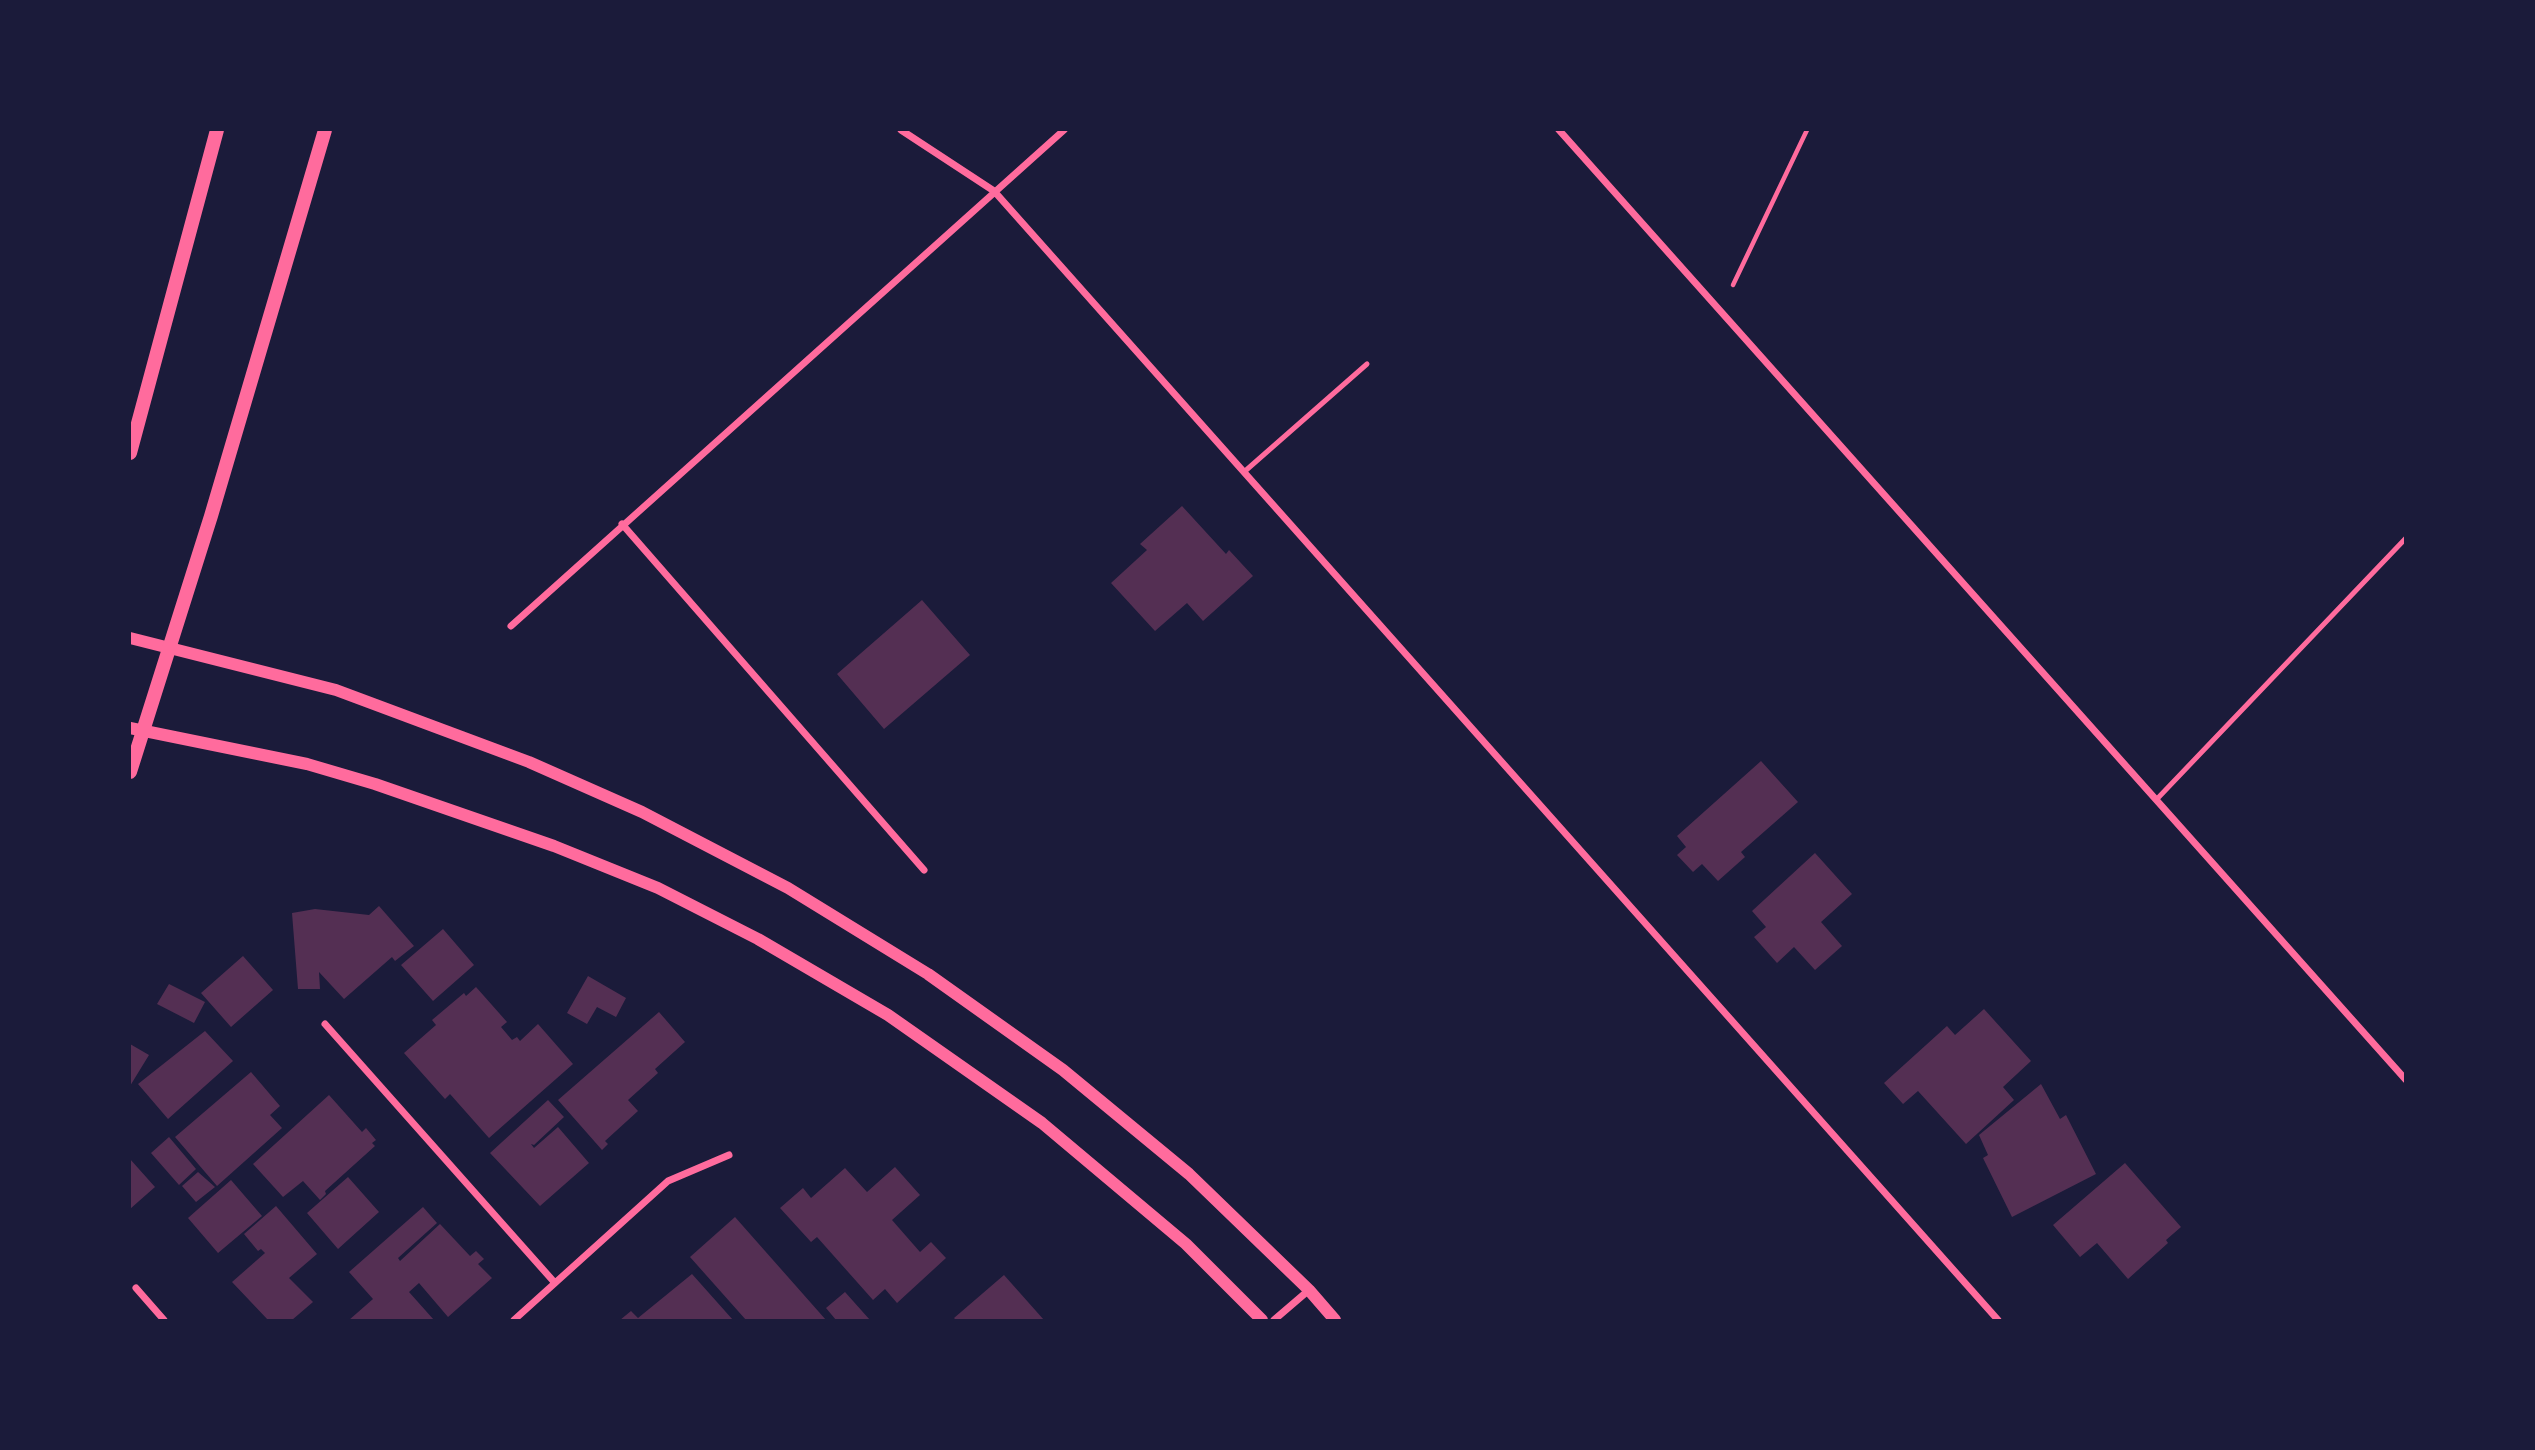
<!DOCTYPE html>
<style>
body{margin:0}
#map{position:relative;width:2535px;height:1450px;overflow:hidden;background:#1b1b3a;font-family:Barlow,sans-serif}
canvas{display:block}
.frame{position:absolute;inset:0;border:131px solid #1b1b3a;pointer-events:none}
</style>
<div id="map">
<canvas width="2535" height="1450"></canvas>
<div class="frame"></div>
</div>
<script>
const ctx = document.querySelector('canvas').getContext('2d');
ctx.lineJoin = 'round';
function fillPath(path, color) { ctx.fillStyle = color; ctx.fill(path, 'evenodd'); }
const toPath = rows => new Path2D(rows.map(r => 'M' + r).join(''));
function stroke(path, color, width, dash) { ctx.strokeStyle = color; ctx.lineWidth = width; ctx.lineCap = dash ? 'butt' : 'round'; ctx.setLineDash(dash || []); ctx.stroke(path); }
const building = toPath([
 [1182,506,1226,554,1229,550,1253,576,1203,621,1187,603,1155,631,1111,583,1147,550,1140,544],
 [922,600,970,655,884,729,837,674],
 [1761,761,1798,802,1741,852,1745,857,1718,881,1702,864,1693,872,1677,855,1686,847,1677,836],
 [1815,853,1852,894,1821,922,1842,946,1815,970,1794,947,1777,963,1754,937,1766,927,1752,911],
 [379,906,414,946,395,961,392,957,344,999,319,972,320,989,298,989,292,913,315,909,369,915],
 [443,929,474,965,433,1001,401,965],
 [243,956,273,990,231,1027,201,993],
 [588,976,626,998,616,1017,597,1007,587,1024,567,1013],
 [169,984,205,1002,194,1023,157,1004],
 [476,987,507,1022,501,1027,512,1040,517,1037,520,1041,538,1024,573,1064,489,1138,450,1094,445,1099,404,1053,436,1025,432,1020,464,993,466,996],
 [1984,1009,2031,1061,2003,1087,2014,1100,1966,1144,1918,1091,1903,1104,1884,1083,1947,1026,1955,1035],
 [659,1012,685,1042,655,1069,658,1073,628,1100,638,1111,605,1141,608,1144,602,1150,558,1100],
 [205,1031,233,1061,168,1119,138,1084],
 [130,1044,149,1055,130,1086],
 [251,1072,280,1106,270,1115,282,1128,217,1186,175,1137],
 [2041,1084,2060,1119,2066,1115,2096,1174,2012,1217,1983,1158,1988,1155,1979,1135],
 [329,1095,362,1132,366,1128,376,1140,372,1143,375,1146,325,1191,326,1194,320,1200,303,1181,283,1197,253,1164],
 [548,1100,564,1117,534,1145,531,1144,534,1148,558,1127,589,1163,540,1206,490,1153],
 [169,1137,196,1169,179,1185,151,1153],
 [130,1159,155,1187,130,1209],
 [2125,1163,2181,1227,2166,1240,2168,1243,2128,1279,2097,1243,2080,1257,2053,1225],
 [895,1167,920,1195,892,1220,920,1252,931,1242,946,1258,897,1303,885,1289,873,1300,817,1237,811,1242,780,1208,803,1188,811,1198,845,1168,867,1192],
 [198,1172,215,1187,196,1202,182,1186],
 [348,1177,379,1212,338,1249,307,1213],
 [231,1180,262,1216,218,1253,188,1218],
 [276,1206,317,1254,289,1278,313,1302,292,1320,268,1320,232,1282,265,1253,261,1249,258,1251,244,1234],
 [423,1207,437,1223,398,1258,400,1261,440,1224,470,1256,476,1251,484,1259,478,1264,492,1278,448,1317,419,1283,409,1292,434,1320,349,1320,373,1299,349,1272],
 [735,1217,826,1320,746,1320,690,1257],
 [692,1274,733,1320,620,1320,631,1311,638,1318],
 [1004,1275,1044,1320,956,1320,954,1318],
 [845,1292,870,1320,836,1320,826,1308]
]);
const path = toPath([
 [1733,285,1807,130]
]);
const service = toPath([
 [1244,472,1367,364],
 [2156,800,2406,538]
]);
const minor = toPath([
 [901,130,994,191,1998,1320],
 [1559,130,2406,1080],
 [622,524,924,870],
 [511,626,1064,130],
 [325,1024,555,1283],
 [136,1288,164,1320],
 [514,1320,668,1181,729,1155],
 [1274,1320,1309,1290]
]);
const tertiary = toPath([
 [130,638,336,690,529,762,642,812,788,888,928,974,1063,1070,1189,1174,1309,1290,1335,1320],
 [130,728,307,764,375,784,554,846,658,888,758,939,888,1015,1042,1123,1186,1244,1262,1320]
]);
const secondary = toPath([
 [130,453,217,130],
 [130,772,211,516,325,130]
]);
fillPath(building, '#542f53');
stroke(path, '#ff6b9d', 4.5);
stroke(service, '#ff6b9d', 5);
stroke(minor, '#ff6b9d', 7);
stroke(tertiary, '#ff6b9d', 12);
stroke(secondary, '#ff6b9d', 14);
</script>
